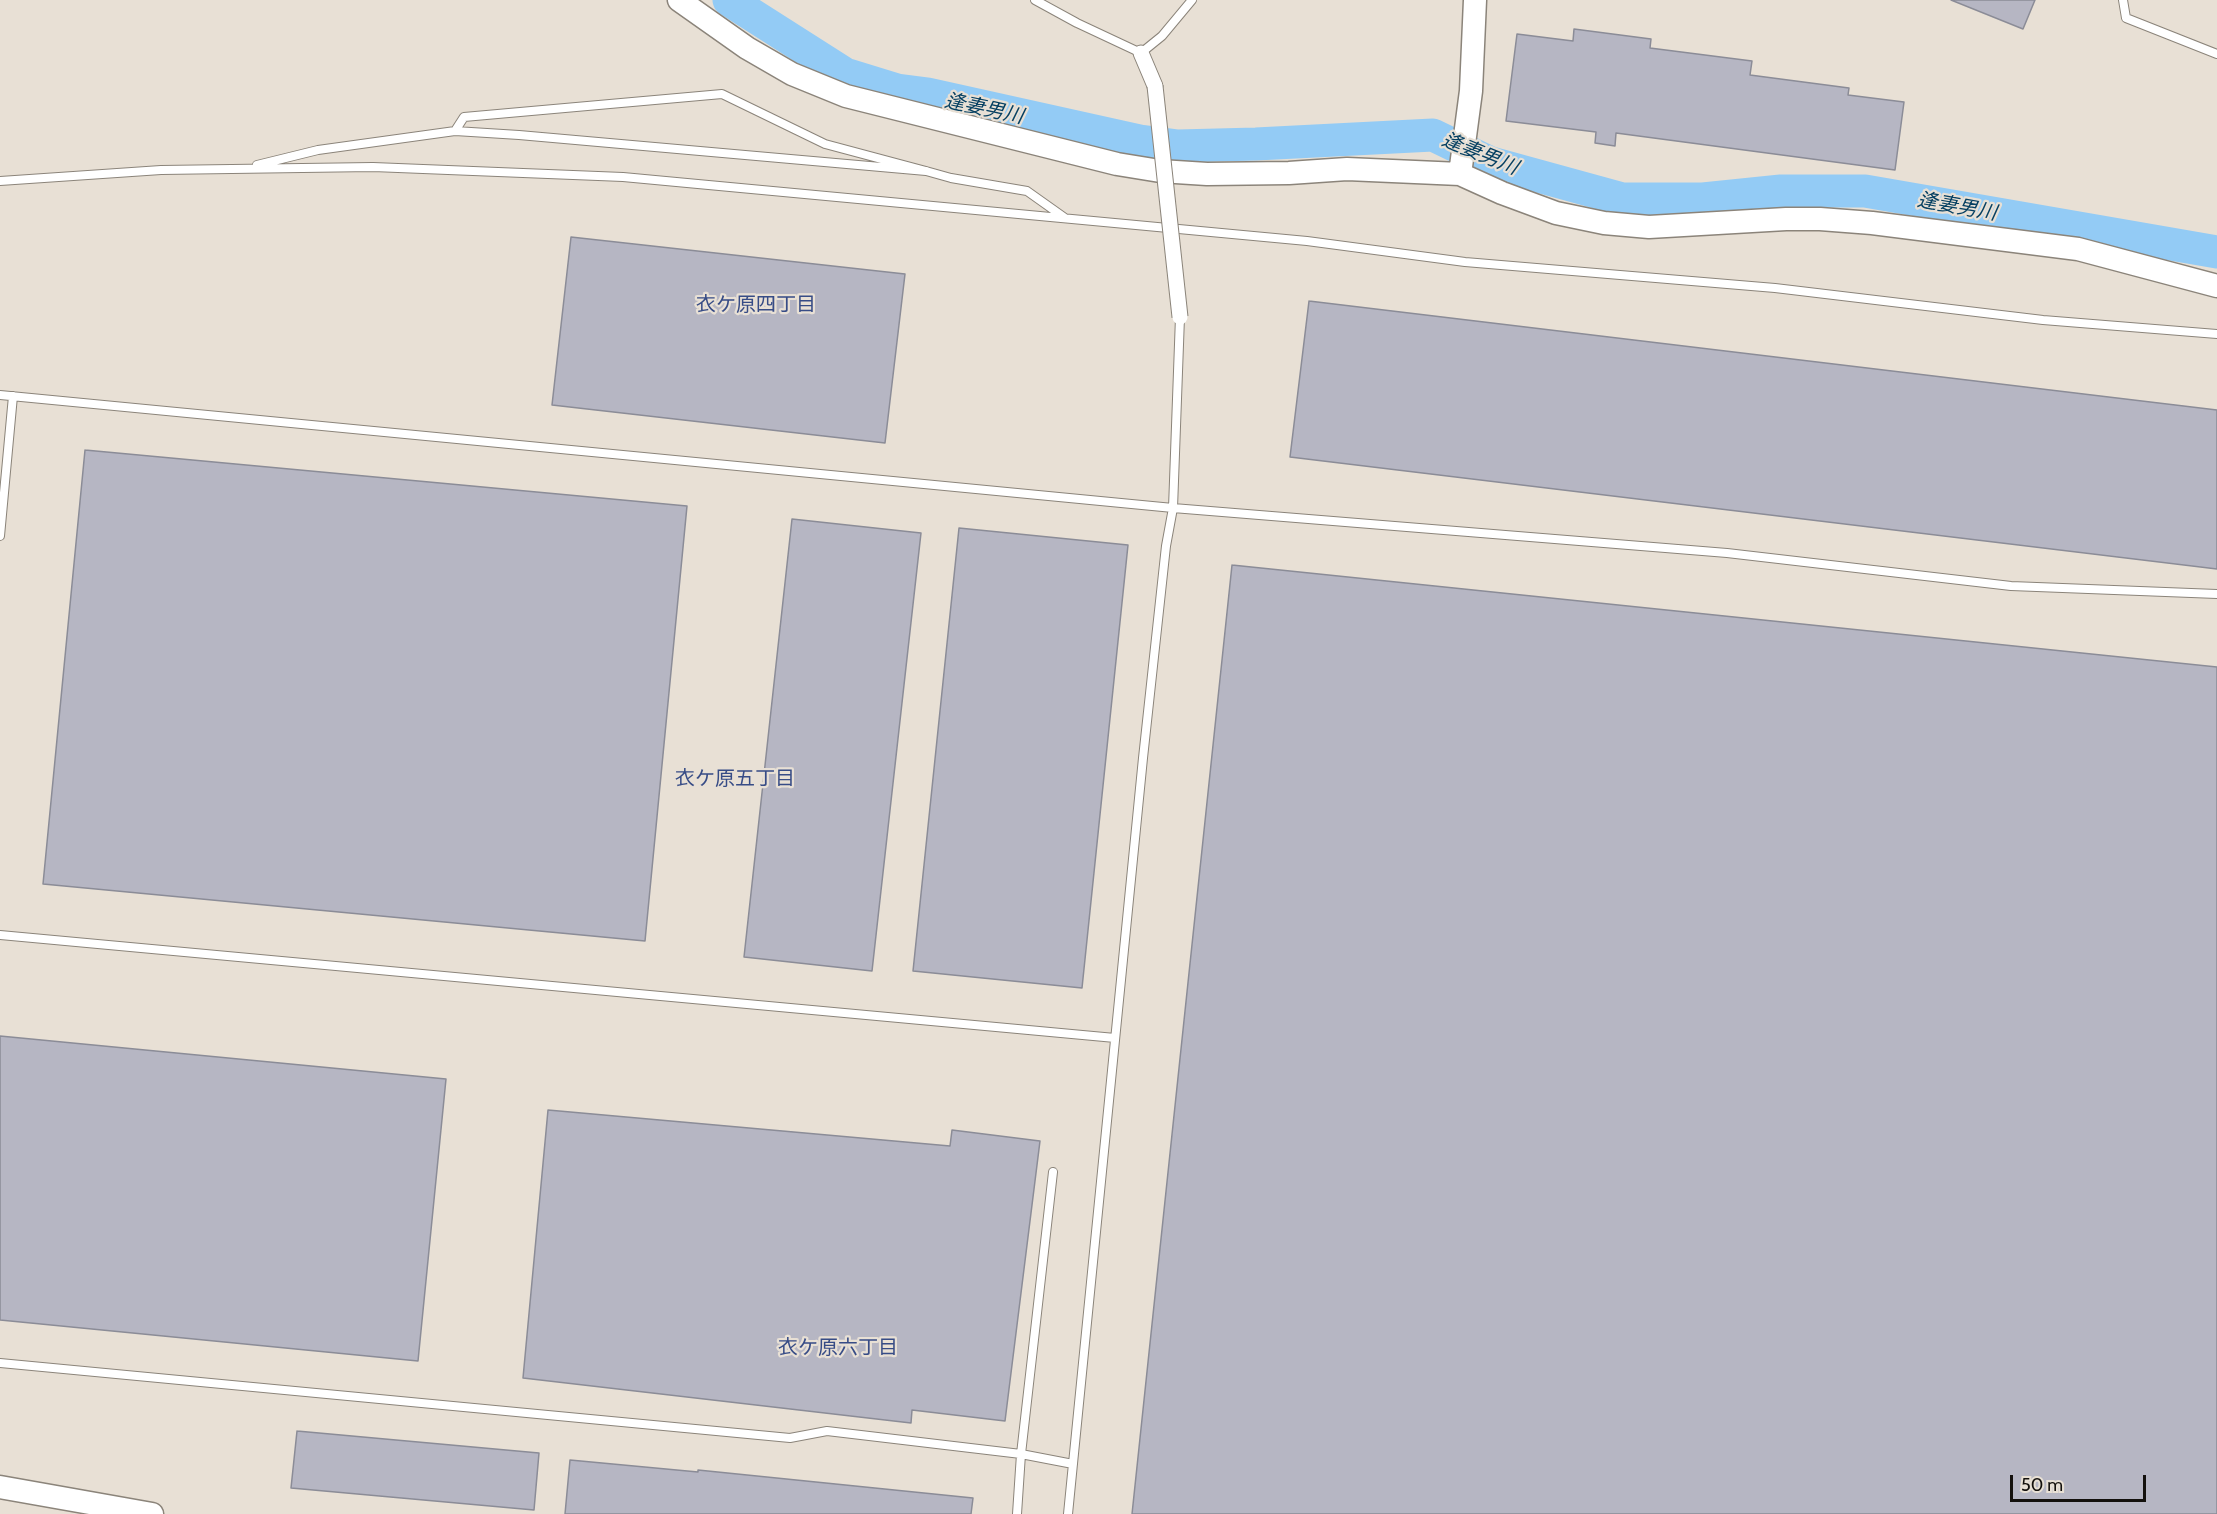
<!DOCTYPE html>
<meta charset="utf-8">
<style>
body{margin:0}
#map{position:relative;width:2217px;height:1514px;overflow:hidden;background:#e8e0d5;font-family:Cabin,sans-serif}
canvas{display:block}
.scale{position:absolute;left:2010px;top:1475px;width:136px;height:27px;box-sizing:border-box;border:3px solid #14110d;border-top:0;padding-left:8px;font-size:18px;line-height:21px;white-space:nowrap;color:#14110d;-webkit-text-stroke:4px #e8e0d5;paint-order:stroke}
</style>
<div id="map">
<canvas width="2217" height="1514"></canvas>
<div class="scale">50 m</div>
</div>
<script>
const ctx = document.querySelector('canvas').getContext('2d');
ctx.lineJoin = 'round';
const toPath = rows => new Path2D(rows.map(r => 'M' + r).join(''));
function stroke(path, color, width, dash) { ctx.strokeStyle = color; ctx.lineWidth = width; ctx.lineCap = dash ? 'butt' : 'round'; ctx.setLineDash(dash || []); ctx.stroke(path); }
function fillPath(path, color) { ctx.fillStyle = color; ctx.fill(path, 'evenodd'); }
function label(font, color, halo, rows, align = 'center') {
  ctx.font = font + ' Cabin,"Noto Sans JP",sans-serif'; ctx.lineWidth = 4.5; ctx.setLineDash([]); ctx.textBaseline = 'middle'; ctx.strokeStyle = halo; ctx.fillStyle = color; for (const [text, x, y, turn = 0] of rows) {
    ctx.save(); ctx.translate(x, y); ctx.rotate((+turn || 0) * Math.PI / 180); ctx.textAlign = isNaN(turn) ? turn : align; if (halo) ctx.strokeText(text, 0, 0); ctx.fillText(text, 0, 0); ctx.restore();
  }
}
const river = toPath([
 [729,0,845,74,897,90,928,94,1140,141,1178,146,1256,144,1433,135,1491,163,1622,199,1703,199,1781,191,1865,191,2217,252]
]);
const building = toPath([
 [1951,0,2035,0,2023,29,1951,0],
 [1574,29,1651,39,1650,48,1752,61,1750,75,1849,88,1848,95,1904,102,1895,170,1616,133,1615,146,1595,143,1596,132,1506,121,1517,34,1573,41,1574,29],
 [571,237,905,274,885,443,552,405,571,237],
 [1309,301,2217,410,2217,569,1290,457,1309,301],
 [85,450,687,506,645,941,43,884,85,450],
 [792,519,921,533,872,971,744,957,792,519],
 [959,528,1128,545,1082,988,913,971,959,528],
 [1232,565,2217,667,2217,1514,1132,1514,1232,565],
 [0,1036,446,1079,418,1361,0,1320,0,1036],
 [548,1110,950,1146,952,1130,1040,1141,1005,1421,912,1410,911,1423,523,1378,548,1110],
 [297,1431,539,1453,534,1510,291,1488,297,1431],
 [570,1460,698,1472,698,1470,973,1498,971,1514,565,1514,570,1460]
]);
const lane = toPath([
 [1035,0,1077,23,1141,53,1162,36,1192,0],
 [2123,0,2126,18,2217,54],
 [257,165,318,150,455,131],
 [926,171,519,135,455,131,464,117,722,94,825,144,926,171,951,178,1027,191,1065,218],
 [0,181,161,170,373,167,623,177,1307,241,1465,262,1775,288,2043,320,2217,334],
 [0,395,1173,508,1727,553,2011,586,2217,594],
 [0,536,13,396],
 [0,935,1115,1038],
 [0,1363,790,1438,827,1431,1021,1454,1073,1464],
 [1017,1514,1021,1454,1053,1172],
 [1068,1514,1143,758,1166,546,1173,508,1180,317]
]);
const street = toPath([
 [1141,53,1155,86]
]);
const secondary = toPath([
 [679,0,747,48,792,74,846,96,1117,164,1160,171,1207,174,1289,173,1347,169,1460,174,1502,193,1556,213,1604,223,1649,227,1786,219,1820,219,1872,223,2078,249,2217,286],
 [1460,174,1471,91,1475,0],
 [0,1487,152,1514]
]);
const streetBridge = toPath([
 [1155,86,1180,317]
]);
const waterNames = [
 ["逢妻男川",984,109,12],
 ["逢妻男川",1480,154,22],
 ["逢妻男川",1957,207,10]
];
const neighbourhoodNames = [
 ["衣ケ原四丁目",756,305],
 ["衣ケ原五丁目",735,779],
 ["衣ケ原六丁目",838,1348]
];
stroke(river, '#93cbf5', 33);
fillPath(building, '#b6b6c3');
stroke(building, '#8b8c97', 1.5);
stroke(lane, '#8b847a', 10);
stroke(street, '#8b847a', 17);
stroke(secondary, '#8b847a', 25);
stroke(lane, '#fff', 8);
stroke(street, '#fff', 15);
stroke(secondary, '#fff', 22);
stroke(streetBridge, '#8b847a', 17, []);
stroke(streetBridge, '#fff', 15);
label('italic 20px', '#064062', '#e8e0d5', waterNames);
label('20px', '#374c86', '#e8e0d5', neighbourhoodNames);
</script>
